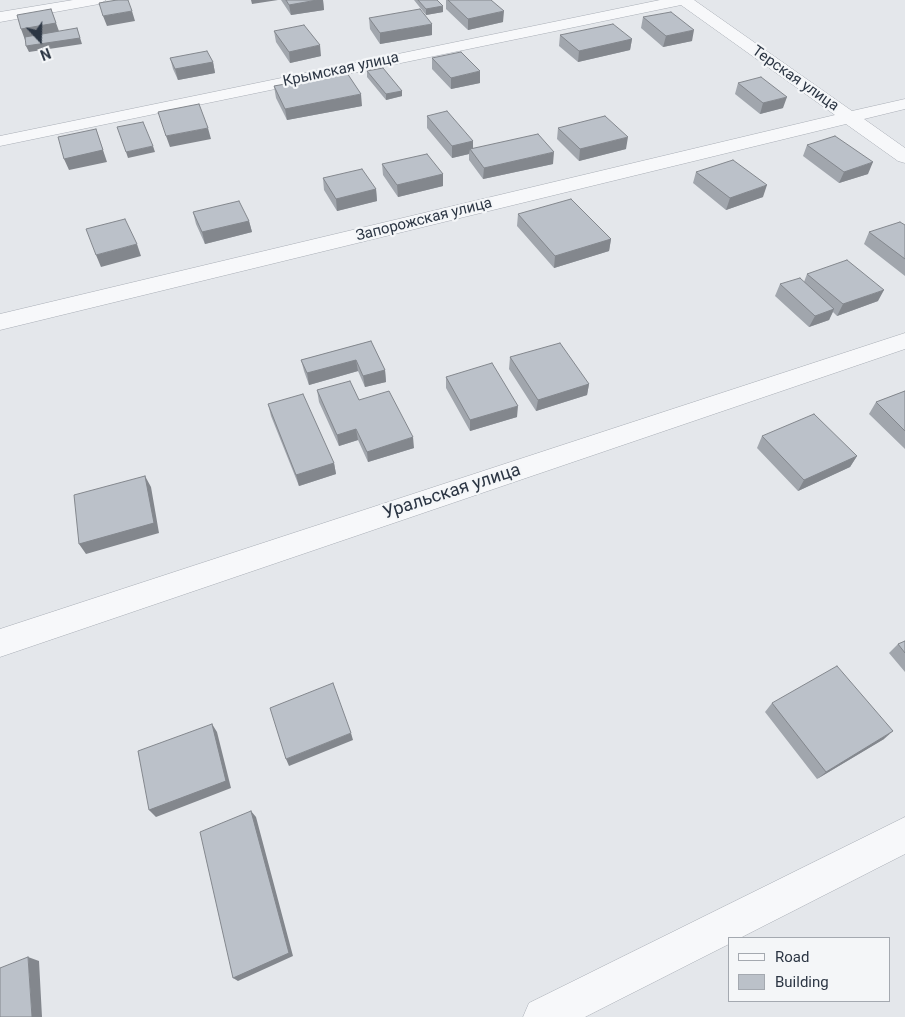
<!DOCTYPE html>
<meta charset="utf-8">
<style>
body{margin:0}
#map{position:relative;width:905px;height:1017px;overflow:hidden;background:#e4e7eb;font-family:Roboto,sans-serif}
canvas{display:block}
.legend{position:absolute;left:728px;top:937px;width:162px;height:65px;box-sizing:border-box;background:#f4f6f8;border:1px solid #a4a9b0;margin:0;padding:6px 9px;list-style:none;font-size:15px;color:#2c3644}
.legend li{display:flex;align-items:center;gap:10px;height:25px}
.legend b{width:25px;border:1px solid #a4a9b0}
.north{position:absolute;left:15px;top:15px;width:50px;height:50px;-webkit-text-stroke:4px #f4f6f8;paint-order:stroke;rotate:159deg;font-size:14px;font-weight:700;line-height:20px;text-align:center;color:#2c3644}
.north::after{content:'';display:block;margin:auto;width:18px;height:22px;background:#2c3644;clip-path:polygon(50% 0,100% 100%,50% 72%,0 100%)}
</style>
<div id="map">
<canvas width="905" height="1017"></canvas>
<ul class="legend">
<li><b style="height:6px;background:#f7f8fa"></b>Road</li>
<li><b style="height:14px;background:#bbc1c9"></b>Building</li>
</ul>
<div class="north">N</div>
</div>
<script>
const ctx = document.querySelector('canvas').getContext('2d');
ctx.lineJoin = 'round';
const toPath = rows => new Path2D(rows.map(r => 'M' + r).join(''));
function stroke(path, color, width, dash) { ctx.strokeStyle = color; ctx.lineWidth = width; ctx.lineCap = dash ? 'butt' : 'round'; ctx.setLineDash(dash || []); ctx.stroke(path); }
function fillPath(path, color) { ctx.fillStyle = color; ctx.fill(path, 'evenodd'); }
function label(font, color, halo, rows, align = 'center') {
  ctx.font = font + ' Roboto,sans-serif'; ctx.lineWidth = 4.5; ctx.setLineDash([]); ctx.textBaseline = 'middle'; ctx.strokeStyle = halo; ctx.fillStyle = color; for (const [text, x, y, turn = 0] of rows) {
    ctx.save(); ctx.translate(x, y); ctx.rotate((+turn || 0) * Math.PI / 180); ctx.textAlign = isNaN(turn) ? turn : align; if (halo) ctx.strokeText(text, 0, 0); ctx.fillText(text, 0, 0); ctx.restore();
  }
}
const street = toPath([
 [73,0,106,0,99,4,0,22,0,12,73,0],
 [660,0,694,0,852,111,905,99,905,109,864,119,905,148,905,163,898,161,846,124,0,330,0,314,835,115,681,5,0,146,0,136,660,0],
 [905,333,905,349,0,657,0,629,905,333],
 [905,817,905,854,740,938,729,938,729,944,585,1017,523,1017,529,1003,905,817]
]);
const wall = toPath([
 [281,0,323,0,324,10,291,15],
 [414,0,437,0,443,12,426,15],
 [446,0,491,0,503,22,468,30,446,9],
 [643,17,692,41,663,47,641,28],
 [369,18,432,35,380,44,370,29],
 [274,31,321,56,290,63,276,42],
 [560,35,632,39,630,50,578,62,559,46],
 [170,58,213,62,215,73,178,80,173,69],
 [432,58,480,83,451,89,432,69],
 [367,71,402,91,402,96,386,100,367,77],
 [738,83,783,108,760,114,735,94],
 [274,86,362,106,287,120,276,98],
 [427,116,473,141,473,148,553,164,483,179,469,160,469,154,452,158,427,128],
 [558,128,626,149,579,161,557,139],
 [807,145,868,174,839,183,803,156],
 [382,164,443,174,443,186,398,197,383,175],
 [696,172,763,197,726,210,693,183],
 [323,178,376,189,377,201,337,211,324,190],
 [193,212,249,221,252,232,205,244,196,224],
 [518,214,611,239,609,251,554,268,517,226],
 [905,225,905,276,864,244,869,232],
 [807,274,878,301,837,316,833,312,829,320,809,327,775,296,780,284,804,282],
 [371,341,385,370,386,382,365,387,358,371,309,385,304,371,301,360],
 [510,357,589,384,587,395,536,411,509,369],
 [446,377,517,417,470,431,446,388],
 [317,390,359,400,414,448,368,462,358,440,339,446,319,402],
 [905,391,905,449,869,414,876,402],
 [268,404,334,463,336,474,299,486,271,416],
 [762,436,857,456,850,467,798,491,757,448],
 [905,641,905,672,889,653,898,644],
 [772,703,884,739,817,779,765,712]
]);
const shadedWall = toPath([
 [251,0,278,0,252,4],
 [317,0,323,0,324,10,291,15,289,5],
 [443,6,443,12,426,15,426,9],
 [51,9,60,34,25,40,21,29],
 [132,11,135,21,107,26,103,16],
 [504,11,503,22,468,30,468,19],
 [432,24,432,35,380,44,380,33],
 [77,28,82,44,29,52,26,46],
 [694,30,692,41,663,47,666,36],
 [632,39,630,50,578,62,579,51],
 [320,45,321,56,290,63,289,52],
 [213,62,215,73,178,80,175,69],
 [480,71,480,83,451,89,451,78],
 [402,91,402,96,386,100,386,94],
 [361,94,362,106,287,120,285,109],
 [787,97,783,108,760,114,763,103],
 [208,128,211,139,170,147,166,136],
 [96,129,107,162,69,170,64,159],
 [628,137,626,149,579,161,580,149],
 [473,141,473,153,470,149,469,154,452,158,452,146],
 [153,146,155,152,128,158,126,152],
 [554,152,553,164,483,179,484,168],
 [873,162,868,174,839,183,844,172],
 [443,174,443,186,398,197,397,185],
 [767,185,763,197,726,210,730,198],
 [376,189,377,201,337,211,336,199],
 [249,221,252,232,205,244,202,232],
 [611,239,609,251,554,268,555,256],
 [137,244,141,256,101,267,96,255],
 [884,290,878,301,837,316,843,304],
 [834,309,829,320,809,327,815,316],
 [356,360,358,371,309,385,307,373],
 [385,370,386,382,365,387,363,376],
 [589,384,587,395,536,411,538,400],
 [518,406,517,417,470,431,470,420],
 [356,429,358,440,339,446,337,435],
 [413,437,414,448,368,462,367,452],
 [857,456,850,467,798,491,804,480],
 [334,463,336,474,299,486,296,475],
 [145,476,151,487,159,533,86,554,79,544],
 [212,724,217,732,231,788,156,817,149,810],
 [893,731,884,739,817,779,826,772],
 [351,733,353,740,289,766,286,759],
 [251,811,256,817,293,956,238,981,233,978],
 [28,957,39,961,42,1017,32,1017]
]);
const building = toPath([
 [117,0,128,0,132,11,103,16,99,3,117,0],
 [286,0,317,0,289,5,286,0],
 [418,0,437,0,443,6,426,9,418,0],
 [448,0,491,0,504,11,468,19,448,0],
 [51,9,56,23,21,29,17,15,51,9],
 [420,9,432,24,380,33,369,18,420,9],
 [671,12,694,30,666,36,643,17,671,12],
 [613,24,632,39,579,51,560,35,613,24],
 [304,25,320,45,289,52,274,31,304,25],
 [77,28,80,38,26,46,25,37,77,28],
 [207,51,213,62,175,69,170,58,207,51],
 [461,52,480,71,451,78,432,58,461,52],
 [383,68,402,91,386,94,367,71,383,68],
 [347,73,361,94,285,109,274,86,347,73],
 [761,77,787,97,763,103,738,83,761,77],
 [199,104,208,128,166,136,158,112,199,104],
 [447,111,473,141,452,146,427,116,447,111],
 [605,116,628,137,580,149,558,128,605,116],
 [143,122,153,146,126,152,117,127,143,122],
 [96,129,103,150,64,159,58,137,96,129],
 [538,134,554,152,484,168,470,149,538,134],
 [835,136,873,162,844,172,807,145,835,136],
 [427,154,443,174,397,185,382,164,427,154],
 [733,160,767,185,730,198,696,172,733,160],
 [362,169,376,189,336,199,323,178,362,169],
 [571,199,611,239,555,256,518,214,571,199],
 [239,201,249,221,202,232,193,212,239,201],
 [125,219,137,244,96,255,86,229,125,219],
 [900,222,905,225,905,259,869,232,900,222],
 [847,260,884,290,843,304,807,274,847,260],
 [800,278,834,309,815,316,780,284,800,278],
 [371,341,385,370,363,376,356,360,307,373,301,360,371,341],
 [560,343,589,384,538,400,510,357,560,343],
 [492,363,518,406,470,420,446,377,492,363],
 [350,381,359,400,389,391,413,437,367,452,356,429,337,435,317,390,350,381],
 [905,391,905,431,876,402,905,391],
 [303,394,334,463,296,475,268,404,303,394],
 [814,414,857,456,804,480,762,436,814,414],
 [145,476,154,523,79,544,74,495,145,476],
 [905,641,905,653,898,644,905,641],
 [837,666,893,731,826,772,772,703,837,666],
 [333,683,351,733,286,759,270,708,333,683],
 [212,724,226,781,149,810,138,751,212,724],
 [251,811,289,953,233,978,200,832,251,811],
 [28,957,32,1017,0,1017,0,968,28,957]
]);
const farStreetnames = [
 ["Крымская улица",341,70,-12],
 ["Терская улица",795,79,35],
 ["Запорожская улица",424,220,-14]
];
const streetNames = [
 ["Уральская улица",452,492,-18]
];
stroke(street, '#a9aeb6', 1);
fillPath(street, '#f7f8fa');
fillPath(wall, '#a1a6ad');
fillPath(shadedWall, '#83878d');
fillPath(building, '#bbc1c9');
stroke(building, '#83878d', 1);
label('15px', '#2c3644', '#f4f6f8', farStreetnames);
label('18px', '#2c3644', '#f4f6f8', streetNames);
</script>
